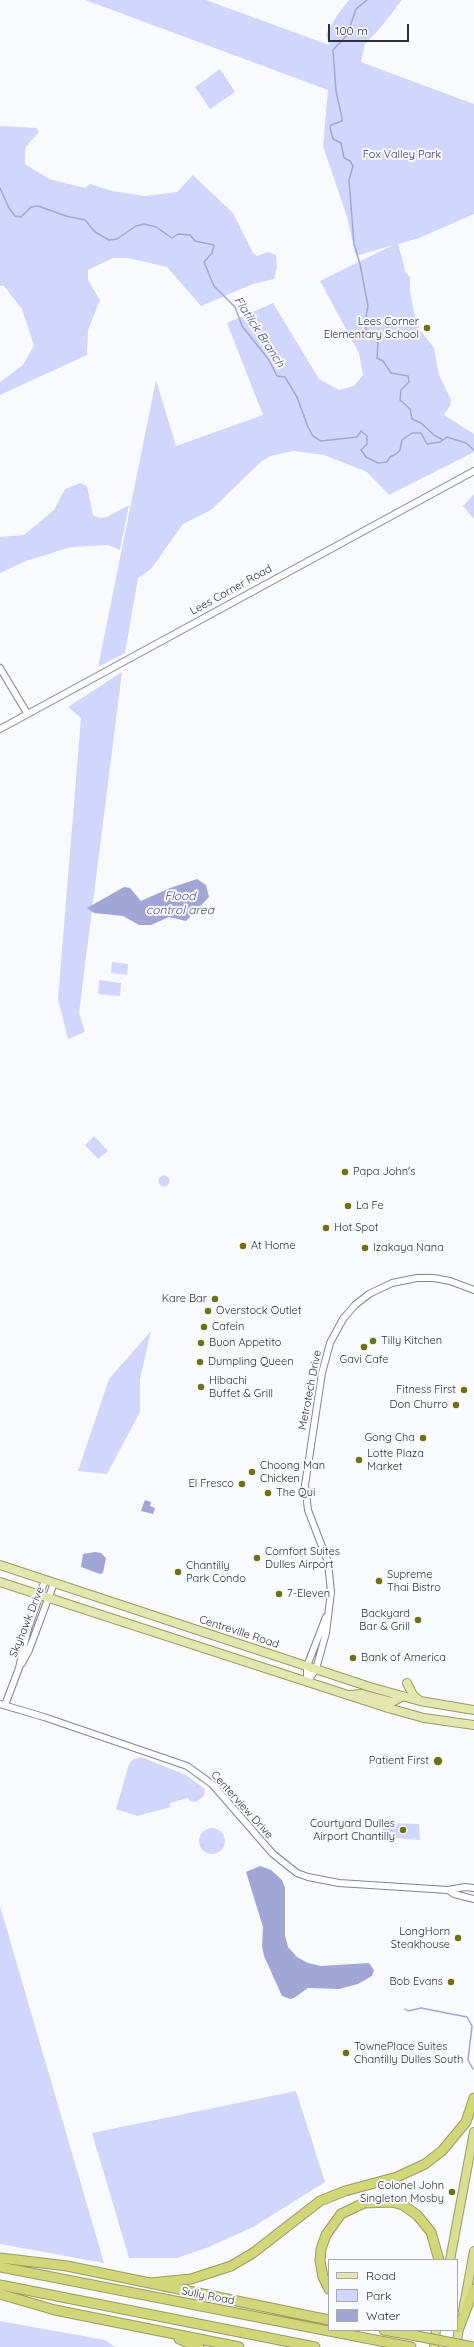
<!DOCTYPE html>
<style>
body{margin:0}
#map{position:relative;width:474px;height:2347px;overflow:hidden;background:#f9fafe;font-family:Quicksand,sans-serif}
canvas{display:block}
.legend{position:absolute;left:328px;top:2259px;width:130px;height:72px;box-sizing:border-box;background:#f9fafe;border:1px solid #a8a9af;margin:0;padding:5px 7px;list-style:none;font-size:12px;color:#2f3038}
.legend li{display:flex;align-items:center;gap:8px;height:20px}
.legend b{width:20px;border:1px solid #a8a9af}
.scale{position:absolute;left:328px;top:24px;width:81px;height:18px;box-sizing:border-box;border:2px solid #2f3038;border-top:0;padding-left:5px;font-size:12px;line-height:14px;white-space:nowrap;color:#2f3038;-webkit-text-stroke:3px #f9fafe;paint-order:stroke}
</style>
<div id="map">
<canvas width="474" height="2347"></canvas>
<ul class="legend">
<li><b style="height:5px;background:#e3e6af"></b>Road</li>
<li><b style="height:11px;background:#d1d6fd"></b>Park</li>
<li><b style="height:11px;background:#a1a6d4"></b>Water</li>
</ul>
<div class="scale">100 m</div>
</div>
<script>
const ctx = document.querySelector('canvas').getContext('2d');
ctx.lineJoin = 'round';
function fillPath(path, color) { ctx.fillStyle = color; ctx.fill(path, 'evenodd'); }
const toPath = rows => new Path2D(rows.map(r => 'M' + r).join(''));
function stroke(path, color, width, dash) { ctx.strokeStyle = color; ctx.lineWidth = width; ctx.lineCap = dash ? 'butt' : 'round'; ctx.setLineDash(dash || []); ctx.stroke(path); }
function label(font, color, halo, rows, align = 'center') {
  ctx.font = font + ' Quicksand,sans-serif'; ctx.lineWidth = 4; ctx.setLineDash([]); ctx.textBaseline = 'middle'; ctx.strokeStyle = halo; ctx.fillStyle = color; for (const [text, x, y, turn = 0] of rows) {
    ctx.save(); ctx.translate(x, y); ctx.rotate((+turn || 0) * Math.PI / 180); ctx.textAlign = isNaN(turn) ? turn : align; if (halo) ctx.strokeText(text, 0, 0); ctx.fillText(text, 0, 0); ctx.restore();
  }
}
const green = toPath([
 [85,0,206,0,329,45,326,34,338,14,349,0,402,0,381,27,365,44,361,62,474,104,474,214,419,238,398,244,406,273,410,277,410,291,415,317,420,330,434,348,439,375,451,400,450,406,444,415,474,434,474,452,389,495,367,472,324,455,294,451,270,456,262,461,211,510,183,524,151,569,138,578,125,653,98,667,156,380,176,446,263,415,227,323,273,303,319,379,339,390,354,386,363,375,359,353,320,281,393,245,356,256,347,217,323,146,328,90],
 [220,69,235,92,210,109,195,87],
 [0,126,37,128,39,132,25,148,25,164,49,179,85,188,90,184,112,191,145,196,177,192,193,175,233,213,253,253,257,256,268,252,276,255,277,267,274,279,253,284,201,306,167,267,128,258,113,258,88,270,88,280,100,300,88,330,87,355,0,395,0,382,23,365,34,345,22,309,4,286,0,286],
 [80,483,87,486,93,515,100,518,107,517,129,505,120,550,108,545,71,547,26,561,0,573,0,537,24,535,54,510,65,489],
 [474,494,474,519,463,506],
 [122,672,79,1013,85,1032,68,1039,58,999,81,718,68,707],
 [112,962,128,964,127,975,111,973],
 [99,980,121,983,120,996,98,994],
 [94,1136,108,1151,98,1159,85,1145],
 '158.5 1181a5.5 5.5 0 1 1 11 0a5.5 5.5 0 1 1-11 0Z',
 [151,1331,140,1379,140,1412,107,1474,78,1471,109,1379],
 [141,1757,186,1775,205,1789,204,1796,196,1802,190,1801,188,1798,170,1803,171,1807,137,1816,116,1809,129,1764,132,1760],
 [383,1823,419,1824,420,1840,382,1837],
 '199 1841a13 13 0 1 1 26 0a13 13 0 1 1-26 0Z',
 [0,1906,104,2263,0,2244],
 [296,2091,325,2182,253,2227,209,2247,177,2258,129,2258,92,2133],
 [0,2321,105,2340,115,2347,0,2347]
]);
const water = toPath([
 [197,879,206,885,209,897,186,921,169,917,151,925,139,925,123,916,94,913,87,908,124,887,130,888,141,901,170,888],
 [145,1500,151,1502,150,1506,155,1508,153,1514,141,1511],
 [95,1552,101,1553,106,1558,103,1573,100,1574,81,1567,83,1554],
 [260,1866,271,1870,282,1880,285,1888,285,1935,288,1947,297,1957,308,1963,321,1966,369,1963,374,1970,372,1976,358,1984,339,1989,308,1988,294,1998,290,1999,282,1996,264,1956,262,1946,263,1927,246,1872]
]);
const stream = toPath([
 [367,0,356,9,347,35,333,50,336,91,342,118,342,121,331,125,330,128,333,139,341,143,344,158,350,161,353,166,349,180,354,244,360,264,368,306,365,322,366,329,378,343,377,358,383,361,391,373,408,376,409,382,401,390,400,400,410,409,412,419,421,423,434,435,443,440],
 [0,188,9,208,15,216,21,217,31,207,38,206,66,216,85,220,95,232,109,240,117,239,136,226,144,224,156,227,172,238,178,234,190,235,195,241,214,245,212,253,204,262,214,286,235,307,242,326,269,360,277,376,285,377,297,397,308,427,313,436,321,441,357,437,361,431,367,436,367,444,361,450,366,457,378,463,387,462,390,457,396,454,400,450,402,440,412,433,421,433,427,444,440,442,447,437,466,443,474,450],
 [405,2009,408,2011,421,2008,467,2017,472,2026,468,2060,473,2069]
]);
const tertiary = toPath([
 [0,668,27,713],
 [0,729,474,471],
 [22,1663,29,1650,54,1583],
 [307,1682,316,1669,326,1633,331,1592,328,1562,308,1510,305,1485,322,1373,330,1343,343,1319,355,1305,369,1294,392,1283,417,1278,434,1278,450,1281,474,1290],
 [307,1682,307,1666,326,1617],
 [0,1704,44,1717,187,1766,212,1784,273,1854,297,1873,308,1877,339,1883,448,1890,465,1887,474,1888],
 [5,1705,19,1668,27,1632,45,1580],
 [448,1890,454,1894,474,1899]
]);
const primary = toPath([
 [0,1565,370,1687,420,1701,474,1710],
 [0,1582,388,1708,424,1718,474,1725],
 [407,1683,413,1695,419,1700],
 [350,1695,362,1694,392,1702,403,1696]
]);
const trunk = toPath([
 [450,2260,474,2132],
 [463,2311,474,2251],
 [434,2347,436,2330],
 [456,2347,460,2322]
]);
const motorway = toPath([
 [0,2258,67,2266,329,2320],
 [0,2267,411,2347],
 [150,2283,191,2279,231,2266,253,2253,320,2201,345,2191,397,2177,425,2164,442,2151,466,2122,474,2098],
 [0,2285,315,2347],
 [329,2289,323,2277,320,2261,321,2249,326,2235,341,2214,364,2203,392,2202,403,2205,417,2215,431,2232,439,2260],
 [0,2294,55,2310,239,2347],
 [459,2328,474,2289],
 [384,2330,417,2336],
 [179,2339,199,2347]
]);
const motorwayBridge = toPath([
 [417,2336,473,2347]
]);
const markers = [
 [427,328,4,"#6e7115"],
 [345,1172,4,"#6e7115"],
 [348,1206,4,"#6e7115"],
 [326,1228,4,"#6e7115"],
 [243,1246,4,"#6e7115"],
 [365,1248,4,"#6e7115"],
 [215,1299,4,"#6e7115"],
 [208,1311,4,"#6e7115"],
 [204,1327,4,"#6e7115"],
 [373,1341,4,"#6e7115"],
 [201,1343,4,"#6e7115"],
 [364,1347,4,"#6e7115"],
 [200,1362,4,"#6e7115"],
 [201,1387,4,"#6e7115"],
 [464,1390,4,"#6e7115"],
 [456,1405,4,"#6e7115"],
 [423,1438,4,"#6e7115"],
 [359,1460,4,"#6e7115"],
 [252,1472,4,"#6e7115"],
 [242,1484,4,"#6e7115"],
 [268,1493,4,"#6e7115"],
 [257,1558,4,"#6e7115"],
 [178,1572,4,"#6e7115"],
 [379,1581,4,"#6e7115"],
 [279,1594,4,"#6e7115"],
 [418,1620,4,"#6e7115"],
 [353,1658,4,"#6e7115"],
 [438,1761,5,"#6e7115"],
 [403,1830,4,"#6e7115"],
 [458,1938,4,"#6e7115"],
 [451,1982,4,"#6e7115"],
 [346,2053,4,"#6e7115"],
 [452,2192,4,"#6e7115"]
];
const parkNames = [
 ["Fox Valley Park",402,155]
];
const poiNames = [
 ["Lees Corner",419,322,"right"],
 ["Elementary School",419,335,"right"],
 ["Papa John's",353,1172],
 ["La Fe",356,1206],
 ["Hot Spot",334,1228],
 ["At Home",251,1246],
 ["Izakaya Nana",373,1248],
 ["Kare Bar",207,1299,"right"],
 ["Overstock Outlet",216,1311],
 ["Cafein",212,1327],
 ["Tilly Kitchen",381,1341],
 ["Buon Appetito",209,1343],
 ["Gavi Cafe",364,1360,"center"],
 ["Dumpling Queen",208,1362],
 ["Hibachi",209,1381],
 ["Buffet & Grill",209,1394],
 ["Fitness First",456,1390,"right"],
 ["Don Churro",448,1405,"right"],
 ["Gong Cha",415,1438,"right"],
 ["Lotte Plaza",367,1454],
 ["Market",367,1467],
 ["Choong Man",260,1466],
 ["Chicken",260,1479],
 ["El Fresco",234,1484,"right"],
 ["The Qui",276,1493],
 ["Comfort Suites",265,1552],
 ["Dulles Airport",265,1565],
 ["Chantilly",186,1566],
 ["Park Condo",186,1579],
 ["Supreme",387,1575],
 ["Thai Bistro",387,1588],
 ["7-Eleven",287,1594],
 ["Backyard",410,1614,"right"],
 ["Bar & Grill",410,1627,"right"],
 ["Bank of America",361,1658],
 ["Patient First",429,1761,"right"],
 ["Courtyard Dulles",395,1824,"right"],
 ["Airport Chantilly",395,1837,"right"],
 ["LongHorn",450,1932,"right"],
 ["Steakhouse",450,1945,"right"],
 ["Bob Evans",443,1982,"right"],
 ["TownePlace Suites",354,2047],
 ["Chantilly Dulles South",354,2060],
 ["Colonel John",444,2186,"right"],
 ["Singleton Mosby",444,2199,"right"]
];
const streetNames = [
 ["Lees Corner Road",231,590,-29],
 ["Metrotech Drive",310,1390,-79],
 ["Skyhawk Drive",27,1622,-68],
 ["Centreville Road",239,1632,18],
 ["Centerview Drive",242,1805,48],
 ["Sully Road",208,2296,11]
];
const waterNames = [
 ["Flatlick Branch",259,332,57],
 ["Flood",180,896],
 ["control area",180,910]
];
fillPath(green, '#d1d6fd');
fillPath(water, '#a1a6d4');
stroke(stream, '#a1a6d4', 1.5);
stroke(tertiary, '#818397', 8);
stroke(primary, '#989c62', 10);
stroke(trunk, '#989c62', 10);
stroke(motorway, '#989c62', 11);
stroke(tertiary, '#fff', 6);
stroke(primary, '#e3e6af', 8);
stroke(trunk, '#dade94', 8);
stroke(motorway, '#d1d679', 9);
stroke(motorwayBridge, '#989c62', 11, []);
stroke(motorwayBridge, '#d1d679', 9);
for (const [x, y, r, color] of markers) { const dot = new Path2D(); dot.arc(x, y, r, 0, 2 * Math.PI); ctx.fillStyle = color; ctx.fill(dot); stroke(dot, '#f9fafe', 1.5); }
label('11px', '#34346d', '#f9fafe', parkNames);
label('11px', '#2f3038', '#f9fafe', poiNames, 'left');
label('11px', '#2f3038', '#f9fafe', streetNames);
label('italic 12px', '#4a4c87', '#f9fafe', waterNames);
</script>
